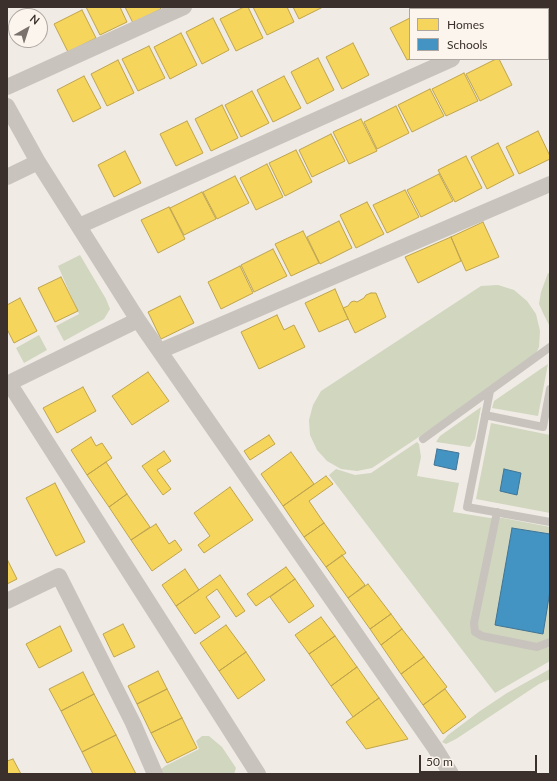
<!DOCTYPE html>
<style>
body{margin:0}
#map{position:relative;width:557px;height:781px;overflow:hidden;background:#f0ebe5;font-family:Lato,sans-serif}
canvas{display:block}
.frame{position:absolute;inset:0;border:8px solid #3b302b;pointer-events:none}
.legend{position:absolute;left:409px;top:8px;width:140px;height:52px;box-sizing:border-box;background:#fbf5ee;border:1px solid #aea6a0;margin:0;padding:5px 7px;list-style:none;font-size:12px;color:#3b302b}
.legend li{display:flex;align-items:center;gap:8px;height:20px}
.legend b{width:20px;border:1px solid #aea6a0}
.north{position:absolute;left:8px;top:8px;width:40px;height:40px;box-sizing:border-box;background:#fbf5ee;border:1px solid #aea6a0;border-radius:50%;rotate:39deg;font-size:11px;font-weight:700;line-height:16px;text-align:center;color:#3b302b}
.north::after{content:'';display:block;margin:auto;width:14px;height:18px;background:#7a716c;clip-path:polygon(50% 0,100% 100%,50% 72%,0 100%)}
.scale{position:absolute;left:419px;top:755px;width:118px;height:18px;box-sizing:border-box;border:2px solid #3b302b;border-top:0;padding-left:5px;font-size:12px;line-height:14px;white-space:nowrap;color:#3b302b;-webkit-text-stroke:3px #fbf5ee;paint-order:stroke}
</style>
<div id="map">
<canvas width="557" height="781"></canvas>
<div class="frame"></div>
<ul class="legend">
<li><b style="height:11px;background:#f6d55c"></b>Homes</li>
<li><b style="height:11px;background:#4393c3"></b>Schools</li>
</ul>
<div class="north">N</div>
<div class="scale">50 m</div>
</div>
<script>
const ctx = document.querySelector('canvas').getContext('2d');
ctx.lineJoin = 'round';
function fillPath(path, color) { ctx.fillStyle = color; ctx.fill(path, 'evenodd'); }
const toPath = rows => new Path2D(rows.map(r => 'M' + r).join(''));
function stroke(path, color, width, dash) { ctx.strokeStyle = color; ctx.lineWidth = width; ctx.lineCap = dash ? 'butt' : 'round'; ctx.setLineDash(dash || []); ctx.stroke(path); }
const green = toPath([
 [80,255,106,299,110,309,104,319,64,341,56,326,79,314,58,266],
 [548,273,550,274,550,327,543,313,539,304,541,292],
 [498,285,514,290,527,301,536,314,540,331,539,347,532,362,372,468,357,471,341,469,327,461,317,450,310,435,309,420,313,405,321,391,481,286],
 [39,335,47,350,24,363,16,348],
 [548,364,538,416,492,408,494,401],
 [481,407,475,439,470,447,436,442,440,436],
 [491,423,550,435,550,513,476,499],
 [417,442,419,444,421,457,417,476,459,483,453,512,490,518,503,518,550,527,550,661,495,693,329,475,336,469,355,475,371,473],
 [550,669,550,679,539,684,456,739,446,744,442,742,448,735,480,711,507,693],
 [202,736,209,736,222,747,236,768,234,774,160,774,159,771,165,766,199,749,196,741]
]);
const homes = toPath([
 [86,7,120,7,127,22,100,35,86,7],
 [125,7,159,7,161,9,133,23,125,7],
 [244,7,248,7,263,38,236,51,220,19,244,7],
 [253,7,287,7,294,22,267,35,253,7],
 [293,7,323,7,299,19,293,7],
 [82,10,96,38,68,52,54,24,82,10],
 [213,18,229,50,202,64,186,32,213,18],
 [410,18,410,59,407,60,390,28,410,18],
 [181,33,197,65,170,79,154,47,181,33],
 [353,43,369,75,342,89,326,57,353,43],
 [149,46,165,78,138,91,122,59,149,46],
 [318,58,334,90,307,104,291,72,318,58],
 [496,59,499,59,512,85,480,101,466,74,496,59],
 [118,60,134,93,107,106,91,74,118,60],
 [464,73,478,101,446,116,432,89,464,73],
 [84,76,101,108,73,122,57,90,84,76],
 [284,76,301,108,273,122,257,90,284,76],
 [430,89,444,116,412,132,398,105,430,89],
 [252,91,269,123,241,137,225,105,252,91],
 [222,105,238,138,211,151,195,119,222,105],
 [396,106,409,133,377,149,364,122,396,106],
 [361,119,377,151,349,164,333,132,361,119],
 [187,121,203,153,176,166,160,134,187,121],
 [538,131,550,156,550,159,519,174,506,147,538,131],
 [331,134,345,161,312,177,299,150,331,134],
 [498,143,514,175,487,189,471,157,498,143],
 [296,150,312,182,285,196,269,163,296,150],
 [125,151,141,183,114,197,98,165,125,151],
 [466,156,482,188,455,202,438,170,466,156],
 [267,164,283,197,256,210,240,178,267,164],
 [439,174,453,201,421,217,407,190,439,174],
 [235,176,249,203,217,219,203,192,235,176],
 [405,190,419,217,387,233,373,205,405,190],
 [202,192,216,219,184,235,170,208,202,192],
 [367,202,384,234,356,248,340,215,367,202],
 [169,207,185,239,158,253,141,220,169,207],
 [339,221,352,248,320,264,307,237,339,221],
 [483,222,499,257,466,271,451,237,483,222],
 [303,231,319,263,291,276,275,244,303,231],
 [451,237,461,261,418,283,405,257,451,237],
 [273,249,287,276,254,292,241,265,273,249],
 [240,266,253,293,221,309,208,282,240,266],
 [61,277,78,311,55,322,38,288,61,277],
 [335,289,348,319,319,332,305,303,335,289],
 [371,293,376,293,386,317,355,333,343,308,348,306,351,302,354,301,357,302,364,298,366,295,371,293],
 [180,296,194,323,161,339,148,312,180,296],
 [20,298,37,331,14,343,7,329,7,305,20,298],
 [277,315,284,330,294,325,305,347,259,369,241,332,277,315],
 [148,372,169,401,132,425,112,396,148,372],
 [83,387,96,411,57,433,43,408,83,387],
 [269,435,275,444,250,460,244,451,269,435],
 [91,437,96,446,102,443,112,458,87,475,71,450,91,437],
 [164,451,171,461,157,470,171,489,163,495,142,466,164,451],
 [291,452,314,484,283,506,261,474,291,452],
 [106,462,127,494,109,507,87,475,106,462],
 [326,476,333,484,309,501,324,523,304,537,283,506,326,476],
 [55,483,85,542,56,556,26,498,55,483],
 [230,487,253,520,204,553,198,545,210,536,194,513,230,487],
 [127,494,150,527,131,540,109,507,127,494],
 [324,523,346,553,326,567,304,537,324,523],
 [156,524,169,544,175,540,182,550,152,571,131,540,156,524],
 [342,555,365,585,348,598,326,567,342,555],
 [7,559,17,579,7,584,7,559],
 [286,567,295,579,256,606,247,594,286,567],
 [185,569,199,590,176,606,162,585,185,569],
 [220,575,245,611,236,617,217,589,206,597,220,617,195,634,176,606,220,575],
 [295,579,314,606,289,623,270,597,295,579],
 [368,584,391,614,370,629,348,598,368,584],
 [391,614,402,629,381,645,370,629,391,614],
 [321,617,335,636,309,654,295,635,321,617],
 [123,624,135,647,114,657,103,634,123,624],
 [226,625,246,652,219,671,200,643,226,625],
 [60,626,72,651,39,668,26,644,60,626],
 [402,629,424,657,401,674,381,645,402,629],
 [335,636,357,667,331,686,309,654,335,636],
 [246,652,265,680,238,699,219,671,246,652],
 [424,657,447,687,423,705,401,674,424,657],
 [357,667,379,698,353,717,331,686,357,667],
 [158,671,167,689,137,704,128,686,158,671],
 [83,672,94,694,61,711,49,689,83,672],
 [167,689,182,718,151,733,137,704,167,689],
 [445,689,466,717,443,734,423,705,445,689],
 [94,694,116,735,82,752,61,711,94,694],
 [379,698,408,739,366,749,346,722,379,698],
 [182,718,197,748,167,763,151,733,182,718],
 [116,735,136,774,93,774,82,752,116,735],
 [13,759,21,774,7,774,7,761,13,759]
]);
const schools = toPath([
 [437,449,459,453,456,470,434,465,437,449],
 [504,469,521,473,517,495,500,491,504,469],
 [512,528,550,534,550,591,543,634,495,625,512,528]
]);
const service = toPath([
 [490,391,467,507,550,522],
 [485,415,543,427,550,389],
 [423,439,550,347],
 [497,512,474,623,475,632,482,636,537,647,550,642]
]);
const minor = toPath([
 [7,87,184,7],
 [7,106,38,162,138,320,435,748,451,774],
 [7,177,38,162],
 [79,226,452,59],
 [160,351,550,184],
 [9,383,258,774],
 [7,384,138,320],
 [7,601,59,576,133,723,155,774]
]);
fillPath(green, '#d1d6bf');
fillPath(homes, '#f6d55c');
stroke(homes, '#bea44d', 1);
fillPath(schools, '#4393c3');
stroke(schools, '#417595', 1);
stroke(service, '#c9c3be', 8);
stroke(minor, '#c9c3be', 16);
</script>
